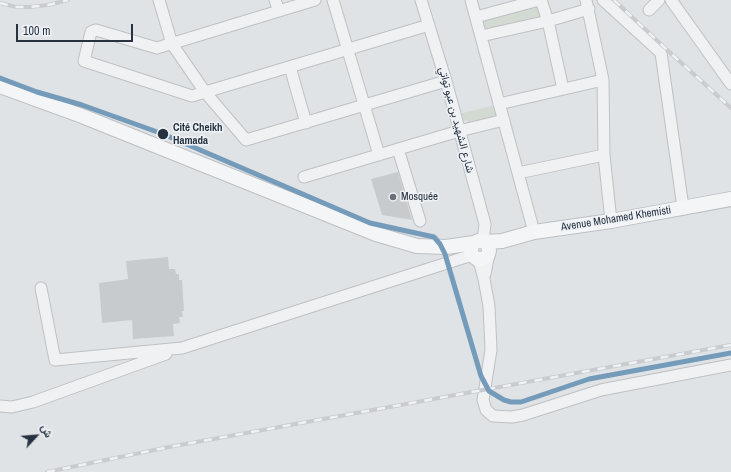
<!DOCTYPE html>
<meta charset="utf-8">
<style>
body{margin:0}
#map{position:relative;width:731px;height:472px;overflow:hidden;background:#e0e3e6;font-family:"Archivo Narrow",Vazirmatn,sans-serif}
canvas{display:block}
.north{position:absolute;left:16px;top:416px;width:40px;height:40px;-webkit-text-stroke:3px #eef2f6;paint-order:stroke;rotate:64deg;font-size:11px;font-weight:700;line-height:16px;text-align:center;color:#273240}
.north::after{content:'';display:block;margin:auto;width:14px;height:18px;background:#273240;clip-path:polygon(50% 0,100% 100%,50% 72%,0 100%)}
.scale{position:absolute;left:16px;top:24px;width:117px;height:18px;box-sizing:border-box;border:2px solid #273240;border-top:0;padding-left:5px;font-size:12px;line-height:14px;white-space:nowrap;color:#273240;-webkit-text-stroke:3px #eef2f6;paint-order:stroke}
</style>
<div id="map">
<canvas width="731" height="472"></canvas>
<div class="north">ش</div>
<div class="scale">100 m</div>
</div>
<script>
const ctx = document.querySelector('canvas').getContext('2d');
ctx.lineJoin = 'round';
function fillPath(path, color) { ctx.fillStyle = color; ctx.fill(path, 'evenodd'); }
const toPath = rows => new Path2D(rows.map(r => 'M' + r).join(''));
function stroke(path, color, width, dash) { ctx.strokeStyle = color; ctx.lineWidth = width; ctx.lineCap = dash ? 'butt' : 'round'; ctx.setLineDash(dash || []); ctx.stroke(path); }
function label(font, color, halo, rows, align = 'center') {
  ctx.font = font + ' "Archivo Narrow",Vazirmatn,sans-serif'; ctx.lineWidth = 3; ctx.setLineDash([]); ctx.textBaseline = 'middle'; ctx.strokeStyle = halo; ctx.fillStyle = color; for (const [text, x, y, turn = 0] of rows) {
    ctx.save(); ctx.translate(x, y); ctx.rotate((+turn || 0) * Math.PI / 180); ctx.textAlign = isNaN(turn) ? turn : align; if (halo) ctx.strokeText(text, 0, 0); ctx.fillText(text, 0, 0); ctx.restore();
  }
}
const green = toPath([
 [539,0,548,21,481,36,476,17],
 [499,104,504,120,470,129,467,120,457,122,455,115]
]);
const building = toPath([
 [398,172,412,220,382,215,371,179],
 [168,257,169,269,175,269,176,274,179,274,179,280,182,280,184,311,182,311,183,317,179,317,180,323,173,324,174,336,133,339,132,320,102,323,99,283,128,279,126,261]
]);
const minor = toPath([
 [159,0,172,44,205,92,246,140,446,81],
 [275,0,279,11],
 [315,0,157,48,96,30,93,31,91,32,84,61,192,96,429,25],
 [333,0,379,155],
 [421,0,446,81,485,224,483,241],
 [471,0,534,232],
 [541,0,548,21,563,89],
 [586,0,603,80,604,155,611,221],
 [603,0,661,53,683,207],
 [671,0,731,84],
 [649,10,659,0],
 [476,17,539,0],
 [481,36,548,21,589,9],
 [290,67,306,123],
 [499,104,603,80],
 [398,149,420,221],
 [518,173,604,155],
 [304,177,459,131,504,120],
 [474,257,480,264,484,279,489,306,491,350,483,400,486,410,493,416,512,417,523,415,601,390,731,365],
 [485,274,489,254],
 [41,288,55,360,182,348,472,255],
 [0,406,12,407,33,402,166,354]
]);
const major = toPath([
 [0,86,82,116,376,234,417,246,446,247,474,243],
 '471 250a9 9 0 1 1 18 0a9 9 0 1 1-18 0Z',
 [485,242,502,241,534,232,611,221,731,199]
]);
const rail = toPath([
 [614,0,665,48,731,108],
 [0,3,16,7,30,7,48,5,68,0],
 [47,472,169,447,731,345]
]);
const tram1 = toPath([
 [0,78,37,92,82,105,163,134,370,223,434,237,440,244,445,254,481,376,489,391,504,400,511,402,521,402,589,379,731,353]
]);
const markers = [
 [163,134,6,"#273240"],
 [393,197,4,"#68707a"]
];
const streetNames = [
 ["شارع الشهيد بن عبو تواتي",456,120,75],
 ["Avenue Mohamed Khemisti",616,219,-9]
];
const stopNames = [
 ["Cité Cheikh",173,128],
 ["Hamada",173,141]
];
const poiNames = [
 ["Mosquée",401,197]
];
fillPath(green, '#d2dad1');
fillPath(building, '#c8cbce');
stroke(minor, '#bec1c4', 13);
stroke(major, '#bcc0c4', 16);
stroke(minor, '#f0f1f3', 11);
stroke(major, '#f4f5f6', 14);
stroke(rail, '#c9cbce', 4);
stroke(rail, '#eef2f6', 2.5, [8]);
stroke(tram1, '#749bba', 5);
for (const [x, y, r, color] of markers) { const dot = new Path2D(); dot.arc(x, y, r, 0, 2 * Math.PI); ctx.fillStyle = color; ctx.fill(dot); stroke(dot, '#eef2f6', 1.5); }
label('11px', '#273240', '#eef2f6', streetNames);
label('bold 11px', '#273240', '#eef2f6', stopNames, 'left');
label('11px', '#273240', '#eef2f6', poiNames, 'left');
</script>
